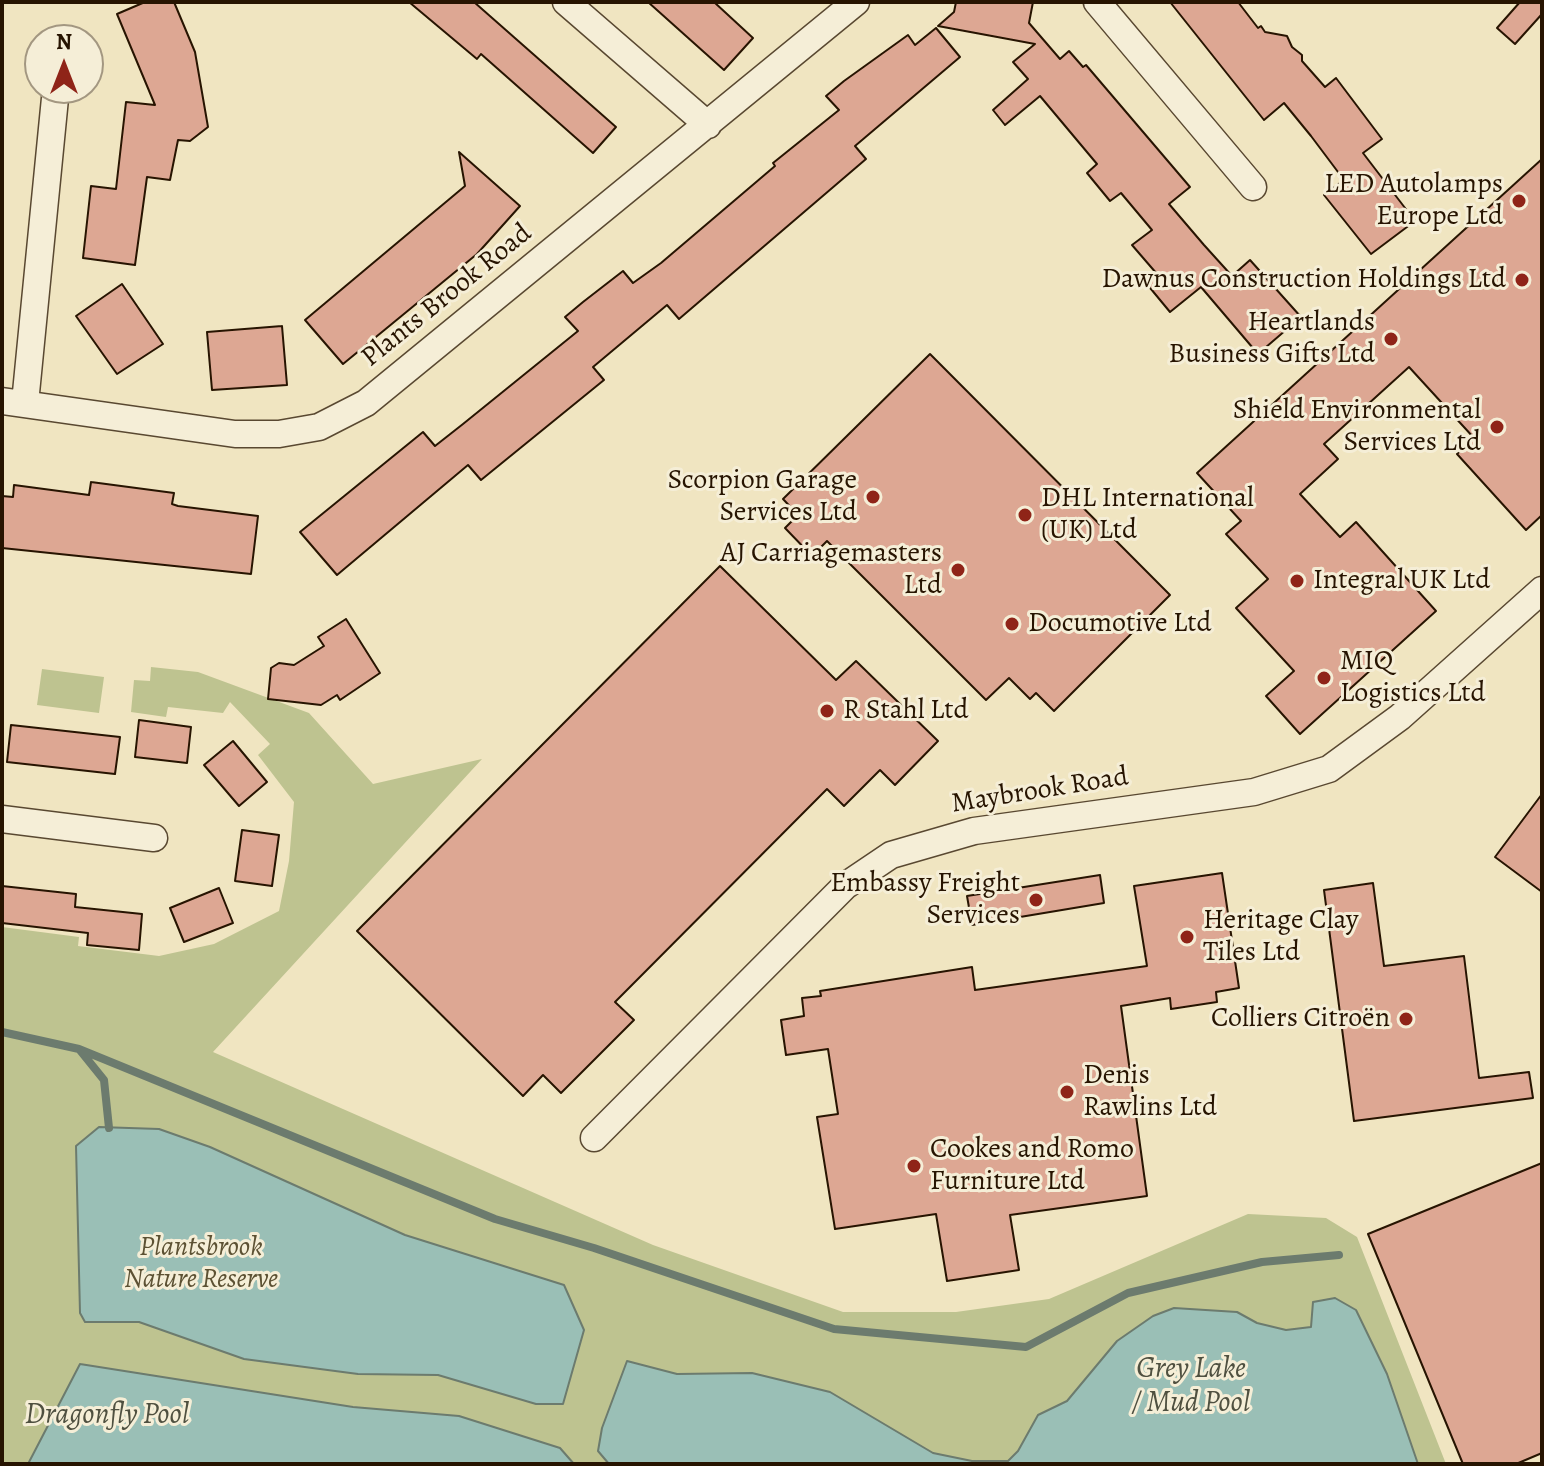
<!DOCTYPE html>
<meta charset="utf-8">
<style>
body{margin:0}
#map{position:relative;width:1544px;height:1466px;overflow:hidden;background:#f0e5c1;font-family:Alegreya,serif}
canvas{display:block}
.frame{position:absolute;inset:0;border:4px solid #271401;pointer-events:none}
.north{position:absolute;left:24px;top:24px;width:80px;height:80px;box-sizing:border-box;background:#f5eed7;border:2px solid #a39781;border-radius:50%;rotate:0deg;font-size:22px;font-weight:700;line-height:32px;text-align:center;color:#271401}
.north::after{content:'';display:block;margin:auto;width:28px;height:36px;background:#8f2418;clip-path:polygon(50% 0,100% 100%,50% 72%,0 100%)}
</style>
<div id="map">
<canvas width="1544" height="1466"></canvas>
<div class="frame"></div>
<div class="north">N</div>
</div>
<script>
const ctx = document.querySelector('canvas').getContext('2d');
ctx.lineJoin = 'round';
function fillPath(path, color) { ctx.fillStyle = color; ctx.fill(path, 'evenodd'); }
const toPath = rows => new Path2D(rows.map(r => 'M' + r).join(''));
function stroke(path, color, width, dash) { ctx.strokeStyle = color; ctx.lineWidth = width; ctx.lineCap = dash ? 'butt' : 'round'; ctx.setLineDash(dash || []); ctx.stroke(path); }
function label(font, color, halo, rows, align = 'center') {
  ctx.font = font + ' Alegreya,serif'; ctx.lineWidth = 6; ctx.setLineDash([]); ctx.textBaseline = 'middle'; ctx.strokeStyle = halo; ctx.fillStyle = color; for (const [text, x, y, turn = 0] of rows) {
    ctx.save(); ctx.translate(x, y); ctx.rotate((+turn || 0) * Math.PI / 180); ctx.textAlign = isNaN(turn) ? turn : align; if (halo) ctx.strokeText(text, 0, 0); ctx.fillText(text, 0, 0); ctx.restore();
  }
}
const green = toPath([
 [151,667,198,672,309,713,373,784,482,759,213,1052,653,1245,843,1312,956,1312,1049,1299,1248,1214,1326,1218,1357,1237,1446,1464,2,1464,2,927,79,937,78,946,159,956,214,944,279,911,289,861,294,802,258,755,270,744,230,702,223,713,168,707,166,717,131,712,134,680,150,681],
 [42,669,104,677,99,713,37,705]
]);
const water = toPath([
 [99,1127,159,1129,210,1147,405,1235,564,1285,584,1330,563,1404,536,1404,438,1375,358,1374,244,1359,139,1322,85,1322,80,1313,76,1146,99,1127],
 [1335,1298,1356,1310,1387,1374,1418,1464,609,1464,598,1451,602,1428,627,1361,677,1374,752,1373,830,1392,933,1453,972,1461,1008,1461,1018,1451,1038,1415,1067,1401,1117,1341,1153,1316,1174,1308,1237,1312,1257,1323,1286,1330,1311,1327,1313,1302,1335,1298],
 [80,1364,353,1407,459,1416,560,1448,574,1464,28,1464,80,1364]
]);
const stream = toPath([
 [2,1032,79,1049,104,1080,109,1128],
 [79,1049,495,1219,594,1248,834,1329,1026,1347,1128,1293,1262,1262,1339,1255]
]);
const building = toPath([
 [145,2,174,2,195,52,208,127,190,141,178,140,170,180,147,177,135,265,83,258,91,186,116,189,126,102,155,105,117,14,145,2],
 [409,2,474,2,616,127,593,153,481,54,477,59,409,2],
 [648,2,714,2,753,38,724,70,648,2],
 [956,2,1033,2,1029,23,1060,59,1069,51,1083,67,1086,65,1190,187,1169,204,1204,245,1232,276,1250,260,1301,317,1258,354,1201,287,1170,312,1146,283,1157,274,1132,245,1152,230,1121,193,1110,201,1087,173,1097,164,1040,96,1005,125,993,110,1028,79,1013,62,1035,44,938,26,954,12,956,2],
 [1170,2,1238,2,1258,28,1261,26,1265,32,1287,36,1292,47,1302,55,1302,61,1325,87,1336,78,1382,139,1363,153,1415,221,1371,254,1324,195,1344,180,1311,136,1284,103,1264,120,1170,2],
 [1520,2,1542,2,1542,14,1515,44,1497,28,1520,2],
 [936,28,960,57,855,146,866,159,679,319,667,305,593,367,604,380,481,480,468,465,337,575,300,532,423,432,435,446,463,424,578,331,565,317,583,302,623,271,633,283,661,263,775,166,773,163,839,110,826,96,844,81,908,35,915,45,936,28],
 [459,152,520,206,477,254,343,364,305,320,465,186,459,152],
 [1542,159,1542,515,1526,530,1457,454,1474,438,1409,367,1324,444,1338,459,1300,494,1340,537,1356,522,1436,611,1300,734,1266,696,1294,671,1236,608,1268,579,1226,534,1241,521,1197,473,1542,159],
 [122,284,163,344,117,374,76,316,122,284],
 [282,326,287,385,212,390,207,332,282,326],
 [930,354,1170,595,1054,711,1036,693,1030,699,1009,678,986,700,827,541,812,556,785,528,798,515,783,499,930,354],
 [91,482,174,493,172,504,178,506,258,516,251,574,2,548,2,496,13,497,14,485,89,495,91,482],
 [720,566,836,680,856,661,938,741,895,785,880,770,844,806,827,789,615,1002,634,1020,561,1093,543,1075,523,1096,357,931,720,566],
 [346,619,380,673,340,700,337,695,321,705,268,699,271,668,279,663,294,665,324,646,318,637,346,619],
 [139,720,191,727,187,763,135,757,139,720],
 [11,725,120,737,115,774,7,762,11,725],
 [233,741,267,782,239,806,204,765,233,741],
 [1542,794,1542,892,1495,857,1542,794],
 [242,830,279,835,272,886,235,881,242,830],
 [1222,873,1239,988,1216,992,1217,1002,1171,1009,1170,998,1121,1006,1147,1196,1010,1215,1019,1270,947,1281,936,1214,835,1229,817,1117,838,1114,828,1049,786,1055,781,1020,804,1016,802,998,821,996,820,991,972,967,975,990,1147,966,1134,886,1222,873],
 [1100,875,1104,903,972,925,967,896,1100,875],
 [1373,883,1384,966,1464,956,1479,1078,1529,1072,1533,1098,1354,1121,1324,890,1373,883],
 [2,886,76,894,75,907,142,914,139,950,87,945,88,933,2,923,2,886],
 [219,888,233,923,184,942,170,908,219,888],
 [1542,1163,1542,1453,1516,1464,1463,1464,1368,1234,1542,1163]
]);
const street = toPath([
 [566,2,708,125],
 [1097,2,1253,187],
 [2,401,235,434,279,434,319,427,366,403,856,2],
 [25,403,56,88],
 [2,819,154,838],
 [594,1138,845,886,891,855,974,831,1254,792,1329,769,1400,717,1542,590]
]);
const markers = [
 [1519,201,8,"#8f2418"],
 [1522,280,8,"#8f2418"],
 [1391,339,8,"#8f2418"],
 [1497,427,8,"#8f2418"],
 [873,497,8,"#8f2418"],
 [1025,515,8,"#8f2418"],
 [958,570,8,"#8f2418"],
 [1297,581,8,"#8f2418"],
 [1012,624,8,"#8f2418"],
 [1324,678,8,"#8f2418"],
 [827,711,8,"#8f2418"],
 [1036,900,8,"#8f2418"],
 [1187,937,8,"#8f2418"],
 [1406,1019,8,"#8f2418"],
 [1067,1092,8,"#8f2418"],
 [914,1166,8,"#8f2418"]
];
const poiNames = [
 ["LED Autolamps",1503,185],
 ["Europe Ltd",1503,217],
 ["Dawnus Construction Holdings Ltd",1506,280],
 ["Heartlands",1375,323],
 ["Business Gifts Ltd",1375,355],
 ["Shield Environmental",1481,411],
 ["Services Ltd",1481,443],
 ["Scorpion Garage",857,481],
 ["Services Ltd",857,513],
 ["DHL International",1041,499,"left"],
 ["(UK) Ltd",1041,531,"left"],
 ["AJ Carriagemasters",942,554],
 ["Ltd",942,586],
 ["Integral UK Ltd",1313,581,"left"],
 ["Documotive Ltd",1028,624,"left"],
 ["MIQ",1340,662,"left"],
 ["Logistics Ltd",1340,694,"left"],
 ["R Stahl Ltd",843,711,"left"],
 ["Embassy Freight",1020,884],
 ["Services",1020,916],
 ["Heritage Clay",1203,921,"left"],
 ["Tiles Ltd",1203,953,"left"],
 ["Colliers Citroën",1390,1019],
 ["Denis",1083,1076,"left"],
 ["Rawlins Ltd",1083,1108,"left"],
 ["Cookes and Romo",930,1150,"left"],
 ["Furniture Ltd",930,1182,"left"]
];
const streetNames = [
 ["Plants Brook Road",447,296,-39],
 ["Maybrook Road",1040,791,-9]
];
const parkNames = [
 ["Plantsbrook",201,1248],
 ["Nature Reserve",201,1280]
];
const waterNames = [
 ["Grey Lake",1191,1370],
 ["/ Mud Pool",1191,1404],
 ["Dragonfly Pool",107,1416]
];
fillPath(green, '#bec390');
fillPath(water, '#9abfb6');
stroke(water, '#6c7b6e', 2);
stroke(stream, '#6c7b6e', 8);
fillPath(building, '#dda793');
stroke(building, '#271401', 2);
stroke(street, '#594831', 29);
stroke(street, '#f5eed7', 26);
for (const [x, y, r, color] of markers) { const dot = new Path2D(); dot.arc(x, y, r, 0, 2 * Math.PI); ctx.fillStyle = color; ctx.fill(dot); stroke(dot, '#f5eed7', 3); }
label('28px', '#271401', '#f5eed7', poiNames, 'right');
label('28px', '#271401', '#f5eed7', streetNames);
label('italic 28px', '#5c5133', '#f5eed7', parkNames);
label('italic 30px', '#4f5040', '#f5eed7', waterNames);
</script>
